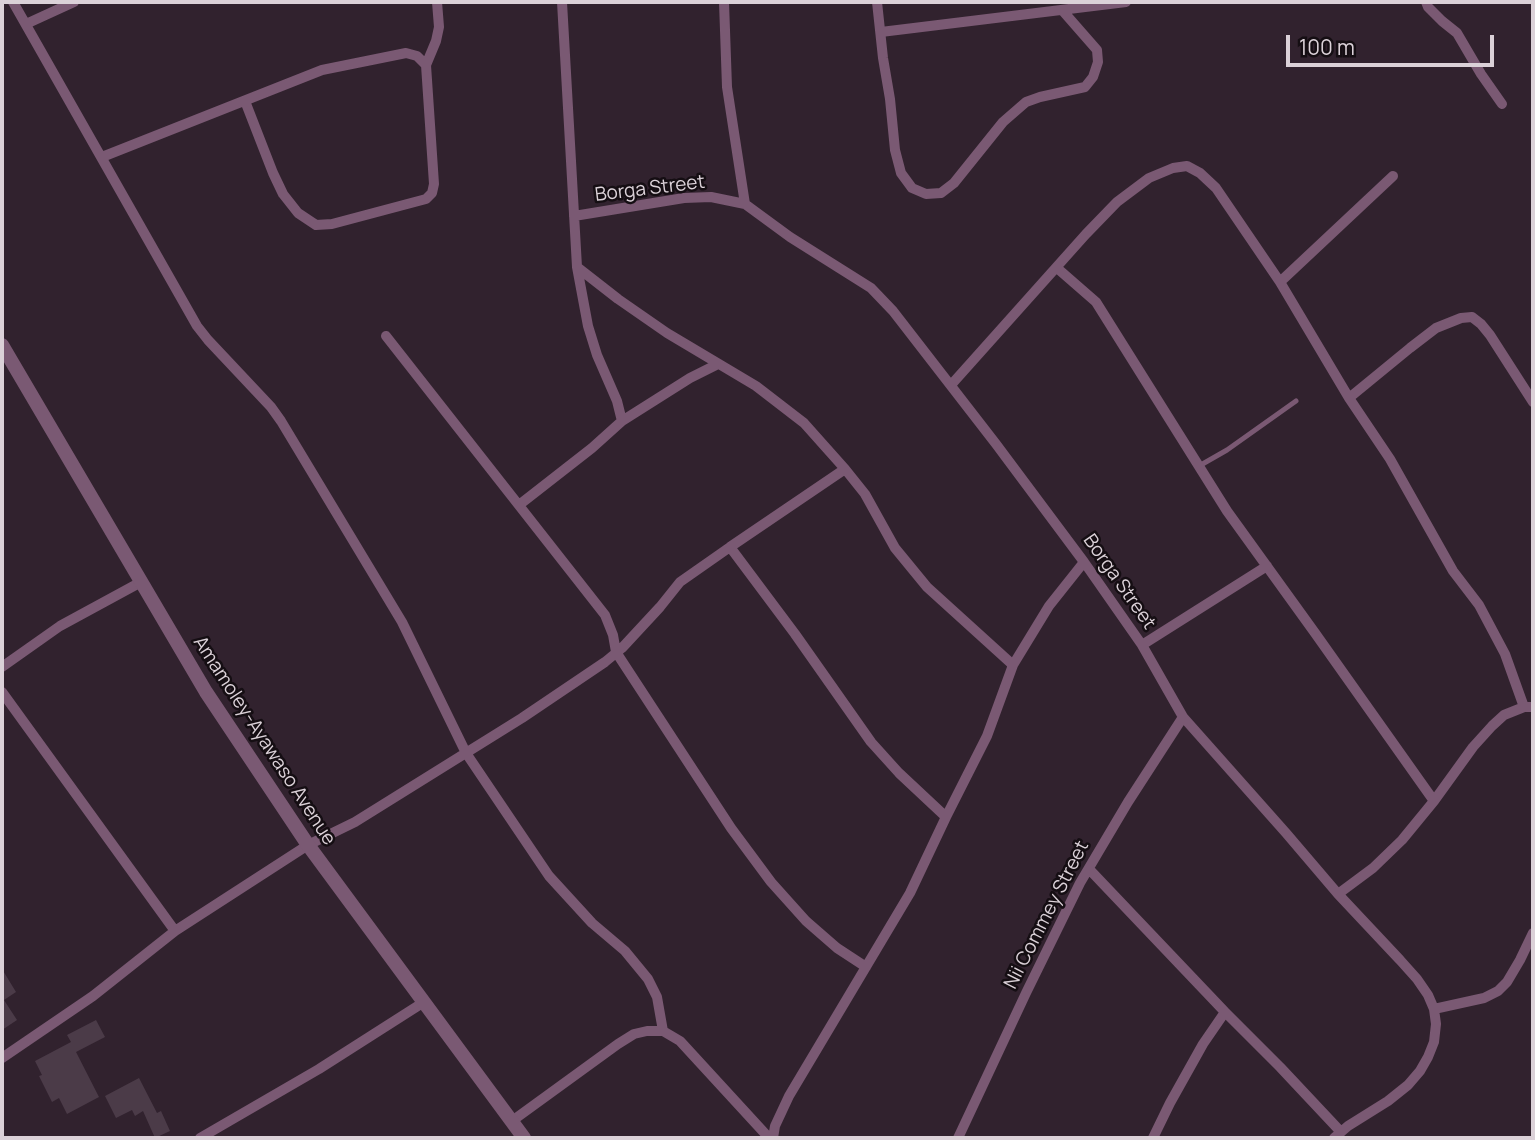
<!DOCTYPE html>
<style>
body{margin:0}
#map{position:relative;width:1535px;height:1140px;overflow:hidden;background:#31222e;font-family:Manrope,sans-serif}
canvas{display:block}
.frame{position:absolute;inset:0;border:4px solid #dbd1d8;pointer-events:none}
.scale{position:absolute;left:1286px;top:35px;width:208px;height:32px;box-sizing:border-box;border:4px solid #dbd1d8;border-top:0;padding-left:9px;font-size:21px;line-height:24px;white-space:nowrap;color:#dbd1d8;-webkit-text-stroke:5px #150e13;paint-order:stroke}
</style>
<div id="map">
<canvas width="1535" height="1140"></canvas>
<div class="frame"></div>
<div class="scale">100 m</div>
</div>
<script>
const ctx = document.querySelector('canvas').getContext('2d');
ctx.lineJoin = 'round';
function fillPath(path, color) { ctx.fillStyle = color; ctx.fill(path, 'evenodd'); }
const toPath = rows => new Path2D(rows.map(r => 'M' + r).join(''));
function stroke(path, color, width, dash) { ctx.strokeStyle = color; ctx.lineWidth = width; ctx.lineCap = dash ? 'butt' : 'round'; ctx.setLineDash(dash || []); ctx.stroke(path); }
function label(font, color, halo, rows, align = 'center') {
  ctx.font = font + ' Manrope,sans-serif'; ctx.lineWidth = 5; ctx.setLineDash([]); ctx.textBaseline = 'middle'; ctx.strokeStyle = halo; ctx.fillStyle = color; for (const [text, x, y, turn = 0] of rows) {
    ctx.save(); ctx.translate(x, y); ctx.rotate((+turn || 0) * Math.PI / 180); ctx.textAlign = isNaN(turn) ? turn : align; if (halo) ctx.strokeText(text, 0, 0); ctx.fillText(text, 0, 0); ctx.restore();
  }
}
const building = toPath([
 [2,969,16,992,4,1000,17,1020,2,1030],
 [96,1020,105,1037,76,1052,99,1097,67,1114,59,1098,52,1102,39,1076,42,1075,35,1061,71,1042,67,1035],
 [139,1078,157,1113,161,1111,170,1131,155,1138,143,1111,135,1116,132,1110,116,1118,105,1096]
]);
const service = toPath([
 [1199,466,1227,450,1296,401]
]);
const minor = toPath([
 [13,2,197,326,208,340,271,407,281,421,402,622,466,753,549,876,592,923,625,951,648,979,657,997,663,1031],
 [562,2,577,267,588,326,597,355,617,401,622,421],
 [724,2,727,87,745,204],
 [877,2,883,58,890,99,895,150,901,173,912,188,926,194,941,193,954,183,1003,122,1026,102,1040,97,1085,87,1093,77,1098,62,1097,50,1062,10],
 [1426,2,1428,7,1442,21,1457,33,1481,74,1502,104],
 [26,24,74,2],
 [881,32,1126,2],
 [426,65,436,41,439,27,437,2],
 [102,157,322,70,406,53,417,56,426,65,434,184,432,193,426,199,332,224,316,225,298,213,283,194,273,173,245,101],
 [574,216,684,198,711,197,745,204,790,237,871,288,893,311,996,444,1084,562,1142,645,1183,717,1286,833,1338,894,1400,960,1417,979,1428,995,1434,1009,1436,1024,1434,1042,1428,1057,1420,1071,1408,1085,1388,1101,1348,1126,1334,1138],
 [577,267,618,299,667,333,756,386,804,423,845,469,865,494,895,548,927,587,1013,665],
 [1057,268,1096,302,1227,511,1315,633,1434,801],
 [1280,282,1393,176],
 [386,336,605,615,613,635,616,652,731,828,771,882,806,921,837,948,866,967],
 [951,385,1086,234,1117,202,1149,178,1173,168,1187,166,1200,173,1216,188,1280,282,1349,398,1390,459,1453,571,1479,605,1505,654,1524,707],
 [1349,398,1410,348,1436,328,1461,318,1472,317,1481,324,1490,335,1533,402],
 [519,505,592,448,622,421,690,378,718,364],
 [730,547,845,469],
 [1142,645,1267,566],
 [2,667,60,626,141,582],
 [2,692,175,931],
 [1089,869,1225,1012,1280,1067,1341,1132],
 [1338,894,1373,868,1402,840,1434,801,1473,747,1492,726,1504,715,1524,707,1533,707],
 [1434,1009,1484,998,1498,991,1507,982,1520,960,1533,933],
 [2,1058,93,996,175,931,308,845,355,822,522,718,605,662,622,648,660,607,680,582,730,547,795,634,871,742,899,773,946,817],
 [512,1121,618,1044,634,1034,647,1031,663,1031,680,1041,769,1138],
 [200,1138,319,1069,424,1002],
 [773,1138,775,1126,789,1096,910,893,946,817,987,736,1013,665,1049,606,1084,562],
 [958,1138,1026,993,1080,883,1128,802,1183,717],
 [1153,1138,1170,1103,1203,1044,1225,1012]
]);
const tertiary = toPath([
 [2,345,206,692,308,845,524,1138]
]);
const streetNames = [
 ["Borga Street",650,189,-7],
 ["Borga Street",1119,582,55],
 ["Amamoley-Ayawaso Avenue",264,741,57],
 ["Nii Commey Street",1047,915,-63]
];
fillPath(building, '#4b3b48');
stroke(service, '#7a5973', 5);
stroke(minor, '#7a5973', 10);
stroke(tertiary, '#7a5973', 14);
label('19px', '#dbd1d8', '#150e13', streetNames);
</script>
